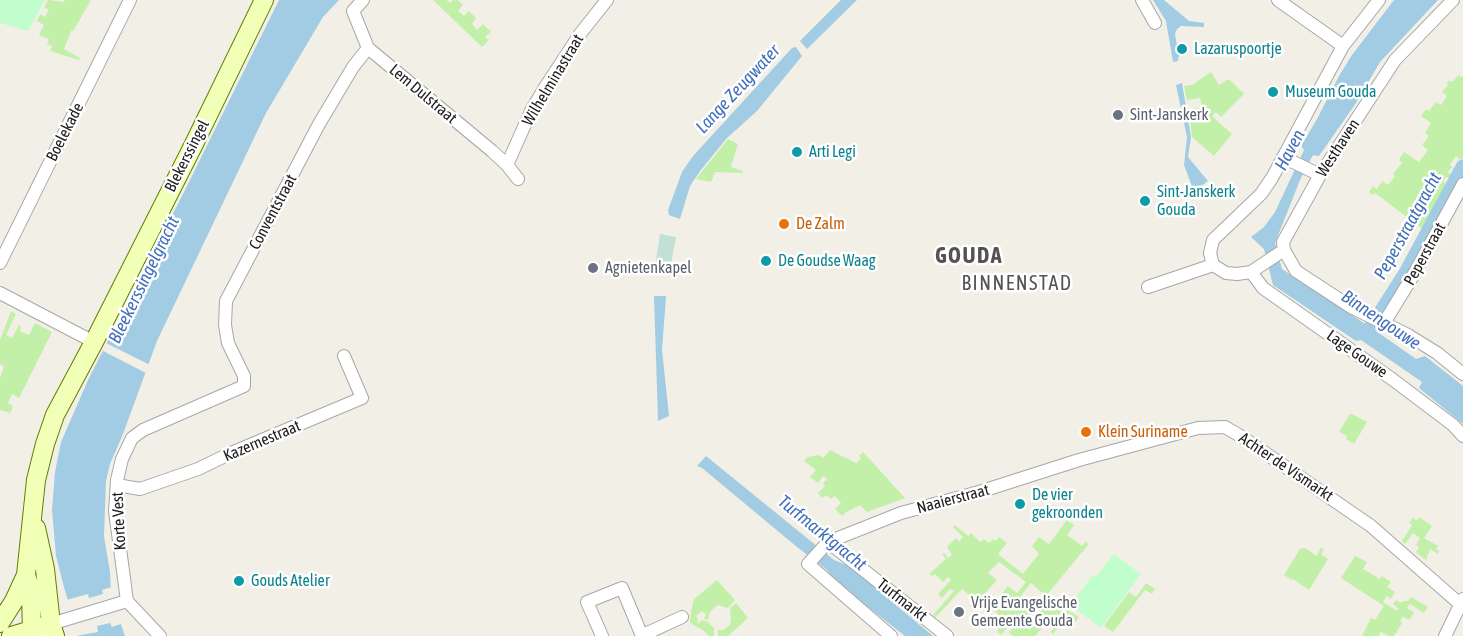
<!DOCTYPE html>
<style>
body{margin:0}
canvas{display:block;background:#f2efe6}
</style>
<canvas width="1463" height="636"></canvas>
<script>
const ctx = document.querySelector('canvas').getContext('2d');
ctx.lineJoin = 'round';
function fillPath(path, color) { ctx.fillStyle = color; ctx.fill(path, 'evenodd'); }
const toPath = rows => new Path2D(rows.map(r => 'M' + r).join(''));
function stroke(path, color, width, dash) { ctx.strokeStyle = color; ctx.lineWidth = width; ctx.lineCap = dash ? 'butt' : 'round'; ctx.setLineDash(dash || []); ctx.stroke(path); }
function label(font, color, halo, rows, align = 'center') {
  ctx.font = font + ' "Asap Condensed",sans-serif'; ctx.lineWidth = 5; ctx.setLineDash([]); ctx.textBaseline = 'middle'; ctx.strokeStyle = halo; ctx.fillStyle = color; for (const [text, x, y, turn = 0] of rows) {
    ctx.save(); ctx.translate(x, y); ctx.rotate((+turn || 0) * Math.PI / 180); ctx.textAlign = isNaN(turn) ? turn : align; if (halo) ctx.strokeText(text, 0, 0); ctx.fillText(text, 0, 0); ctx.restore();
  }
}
const grass = toPath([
 [48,0,64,2,65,0,91,0,74,30,71,31,64,49,80,58,79,60,50,51,52,46,47,44,49,39,39,35,44,25,37,21,40,14,45,17,47,13,49,10,44,7],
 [433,0,447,0,450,3,453,0,458,0,463,5,458,11,464,16,469,11,476,18,472,24,477,30,483,24,491,32,485,37,489,40,482,47],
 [1211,72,1219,85,1229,79,1244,94,1221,117,1216,112,1212,116,1232,134,1214,156,1192,137,1189,110,1202,107,1200,98,1187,100,1184,86,1192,85],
 [1459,75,1461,77,1463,76,1463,157,1461,160,1456,156,1450,165,1456,170,1451,168,1448,172,1452,176,1451,178,1446,177,1443,181,1447,185,1424,230,1375,193,1373,195,1369,192,1373,186,1377,189,1382,181,1388,185,1395,176,1393,174,1402,163,1399,160,1404,152,1419,162,1428,150,1422,145,1429,136,1425,133,1431,123,1421,116,1426,109,1429,111,1436,102,1441,105,1447,96,1442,92,1448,85,1447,83,1449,80,1452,82],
 [728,139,738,144,731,167,743,171,743,173,715,172,711,182,696,179],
 [11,311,16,314,6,335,12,338,19,325,21,326,20,331,29,335,35,323,52,332,19,398,12,394,8,403,13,406,10,413,1,410,0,411,0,378,4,366,0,364,0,340],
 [1352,414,1367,422,1354,444,1346,439,1347,436,1339,432,1349,415],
 [830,450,856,463,861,458,859,456,863,452,905,498,867,512,860,505,846,512,842,516,835,509,841,503,835,496,831,499,826,495,822,498,818,493,825,486,823,484,827,478,823,476,818,483,810,477,816,470,804,461,808,457,819,455,823,458],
 [1419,517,1432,526,1424,538,1438,546,1436,549,1439,551,1438,554,1430,549,1426,560,1416,552,1419,548,1416,545,1420,538,1413,533,1405,544,1402,541,1412,525,1409,523,1413,518,1417,521],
 [1067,520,1074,525,1067,535,1082,546,1086,541,1088,545,1046,596,1031,583,1016,602,1030,614,1023,622,1028,627,1050,599,1079,617,1073,625,1066,619,1053,634,1051,632,1054,627,1048,622,1035,636,1013,636,1009,633,1017,623,1014,620,1001,635,997,631,1000,627,993,621,999,615,994,610,996,607,993,605,1008,586,1017,593,1026,582,999,562,988,573,997,580,972,608,970,606,975,600,962,589,935,618,933,615,954,591,950,589,942,598,938,594,951,580,948,577,943,582,935,574,932,576,929,574,946,559,942,554,944,553,948,558,952,555,947,547,956,538,959,542,963,537,953,527,955,525,968,536,971,533,980,542,984,539,989,543,993,539,996,541,999,537,1007,543,998,554,1023,574,1039,554,1032,546,1039,537,1049,544],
 [1321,547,1324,550,1321,554,1328,559,1309,590,1293,579,1292,580,1284,575,1300,549,1305,548,1317,556],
 [1355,556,1367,562,1363,569,1380,579,1382,576,1391,582,1387,587,1395,592,1391,599,1387,596,1383,602,1397,611,1399,609,1393,604,1396,600,1401,603,1403,601,1408,601,1411,597,1428,607,1424,613,1410,604,1407,608,1414,612,1410,620,1403,617,1400,621,1402,623,1394,636,1389,636,1381,632,1378,636,1362,636,1371,618,1375,620,1384,606,1341,578],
 [717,580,735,600,728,608,718,605,714,608,710,612,708,620,704,619,706,614,702,611,696,616,698,620,697,624,702,620,708,622,714,628,714,636,709,636,703,630,690,623,691,611,694,599],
 [1146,583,1155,589,1152,594,1145,590,1113,632,1104,626,1129,592,1136,597],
 [736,603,748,618,728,636,718,636,718,630,723,630,730,625,731,618,730,608]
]);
const wetland = toPath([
 [660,234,676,237,669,274,654,273]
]);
const park = toPath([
 [0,0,45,0,28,31,0,23],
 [1114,554,1141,574,1101,628,1070,605,1093,575,1096,577]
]);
const water = toPath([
 [279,0,339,0,323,17,266,113,157,341,123,434,110,464,106,481,104,536,110,572,111,595,125,636,77,636,77,606,68,601,64,587,56,556,52,510,55,472,61,442,88,380,184,192],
 [841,0,857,0,807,49,800,41],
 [1153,0,1164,0,1189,21,1204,23,1204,27,1181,26,1177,29,1175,34,1179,57,1178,58,1178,61,1173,62,1166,21],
 [1394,0,1438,0,1380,62,1356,103,1319,156,1313,155,1300,180,1275,243,1282,269,1376,331,1416,359,1425,356,1463,386,1463,424,1419,388,1422,382,1361,340,1356,341,1273,285,1264,249,1251,237,1264,227,1275,212,1304,150,1301,146,1317,119,1339,76,1352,55],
 [796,47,802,56,757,111,727,138,700,171,690,186,680,219,669,215,668,210,682,172,693,156,792,48],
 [1182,83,1191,137,1188,157,1208,181,1201,186,1192,186,1184,165,1187,137,1176,85],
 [654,296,666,296,662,350,669,416,658,421],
 [706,456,834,560,849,566,933,636,905,636,836,582,827,570,797,547,702,468,697,466]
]);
const pier = toPath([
 [106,343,150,365,146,373,103,351],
 [112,587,121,624,112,627,110,623,97,626,98,632,76,636,72,624,77,619,74,608,67,604,66,600,88,594,89,598,103,594,102,590]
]);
const canal = toPath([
 [1367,334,1406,273,1463,167]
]);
const street = toPath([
 [363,0,353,11,368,48,492,151,507,165,518,179],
 [1142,0,1155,23],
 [1278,0,1343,46],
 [1453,0,1395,60,1320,175,1283,242,1284,250,1296,271,1351,307,1408,335,1437,353,1463,374],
 [1283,157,1320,175],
 [507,165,531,111,544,89,580,34,607,0],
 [0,263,130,0],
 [1213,265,1210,253,1213,240,1261,194,1272,178,1343,46,1379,0],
 [1213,265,1226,273,1237,274,1251,272,1284,250],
 [1251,272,1263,288,1392,379,1453,425,1463,436],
 [1148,287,1213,265],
 [0,293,94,342],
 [1384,323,1414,274,1463,184],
 [117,485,140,489,198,469,231,453,362,398,344,356],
 [828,542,947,636],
 [127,601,115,511,117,480,122,459,132,438,143,430,244,386,244,376,228,343,225,325,226,301,319,124,353,67,368,48],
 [127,601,160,636],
 [643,635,682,617],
 [45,636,51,624,127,601],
 [602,636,587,602,622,588,642,636],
 [891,636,808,564,828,542,901,513,979,492,1079,460,1198,428,1225,427,1242,437,1371,526,1461,605],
 [1445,636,1463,599]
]);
const secondary = toPath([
 [36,528,45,569,51,624,55,636],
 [26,575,31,591,32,636],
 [0,623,14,601,26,575,36,480,45,444,55,415,94,342,193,146,264,0],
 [11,636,41,627]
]);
const markers = [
 [1182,49,6,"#0f9aa8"],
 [1273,92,6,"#0f9aa8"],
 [1118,115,6,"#6b7280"],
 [797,152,6,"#0f9aa8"],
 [1145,201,6,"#0f9aa8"],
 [784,224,6,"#e8710a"],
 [766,261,6,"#0f9aa8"],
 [593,268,6,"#6b7280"],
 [1086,432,6,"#e8710a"],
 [1020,504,6,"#0f9aa8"],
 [239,581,6,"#0f9aa8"],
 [959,612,6,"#6b7280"]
];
const cultureNames = [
 ["Lazaruspoortje",1194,49],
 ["Museum Gouda",1285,92],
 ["Arti Legi",809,152],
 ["Sint-Janskerk",1157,192],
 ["Gouda",1157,210],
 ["De Goudse Waag",778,261],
 ["De vier",1032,495],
 ["gekroonden",1032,513],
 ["Gouds Atelier",251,581]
];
const streetNames = [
 ["Wilhelminastraat",553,80,-59],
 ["Lem Dulstraat",423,94,40],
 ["Boelekade",65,132,-63],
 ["Westhaven",1338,148,-57],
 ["Blekerssingel",187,156,-63],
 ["Conventstraat",273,212,-62],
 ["Peperstraat",1425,254,-61],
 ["Lage Gouwe",1357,354,35],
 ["Kazernestraat",262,441,-23],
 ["Achter de Vismarkt",1286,467,34],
 ["Naaierstraat",953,499,-15],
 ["Korte Vest",119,521,-93],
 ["Turfmarkt",902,600,38]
];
const worshipNames = [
 ["Sint-Janskerk",1130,115],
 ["Agnietenkapel",605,268],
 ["Vrije Evangelische",971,603],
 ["Gemeente Gouda",971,621]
];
const foodNames = [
 ["De Zalm",796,224],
 ["Klein Suriname",1098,432]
];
const waterNames = [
 ["Lange Zeugwater",738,89,-47],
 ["Haven",1290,150,-62],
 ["Peperstraatgracht",1408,226,-61],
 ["Bleekerssingelgracht",144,280,-64],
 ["Binnengouwe",1381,320,34],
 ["Turfmarktgracht",822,533,39]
];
const quarterNames = [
 ["BINNENSTAD",1017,284]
];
const districtNames = [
 ["GOUDA",969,256]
];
fillPath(grass, '#c2f0a8');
fillPath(wetland, '#c1e1d6');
fillPath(park, '#c0fecd');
fillPath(water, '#a2cce3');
fillPath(pier, '#f2efe6');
stroke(canal, '#a2cce3', 15);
stroke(street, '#a7a7a7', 14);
stroke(secondary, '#617e00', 20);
stroke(street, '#fff', 12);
stroke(secondary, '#f2ffb6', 18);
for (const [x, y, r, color] of markers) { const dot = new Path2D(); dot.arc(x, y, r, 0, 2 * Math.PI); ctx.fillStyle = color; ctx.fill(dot); stroke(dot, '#fff', 2); }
label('16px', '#0d838f', '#fff', cultureNames, 'left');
label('16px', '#202020', '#fff', streetNames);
label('16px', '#5b616d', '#fff', worshipNames, 'left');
label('16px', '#c56008', '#fff', foodNames, 'left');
label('italic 18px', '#426fba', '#fff', waterNames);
ctx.letterSpacing = '1.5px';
label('20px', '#535353', '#fff', quarterNames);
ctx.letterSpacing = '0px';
ctx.letterSpacing = '1.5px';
label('bold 22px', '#535353', '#fff', districtNames);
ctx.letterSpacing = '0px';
</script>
